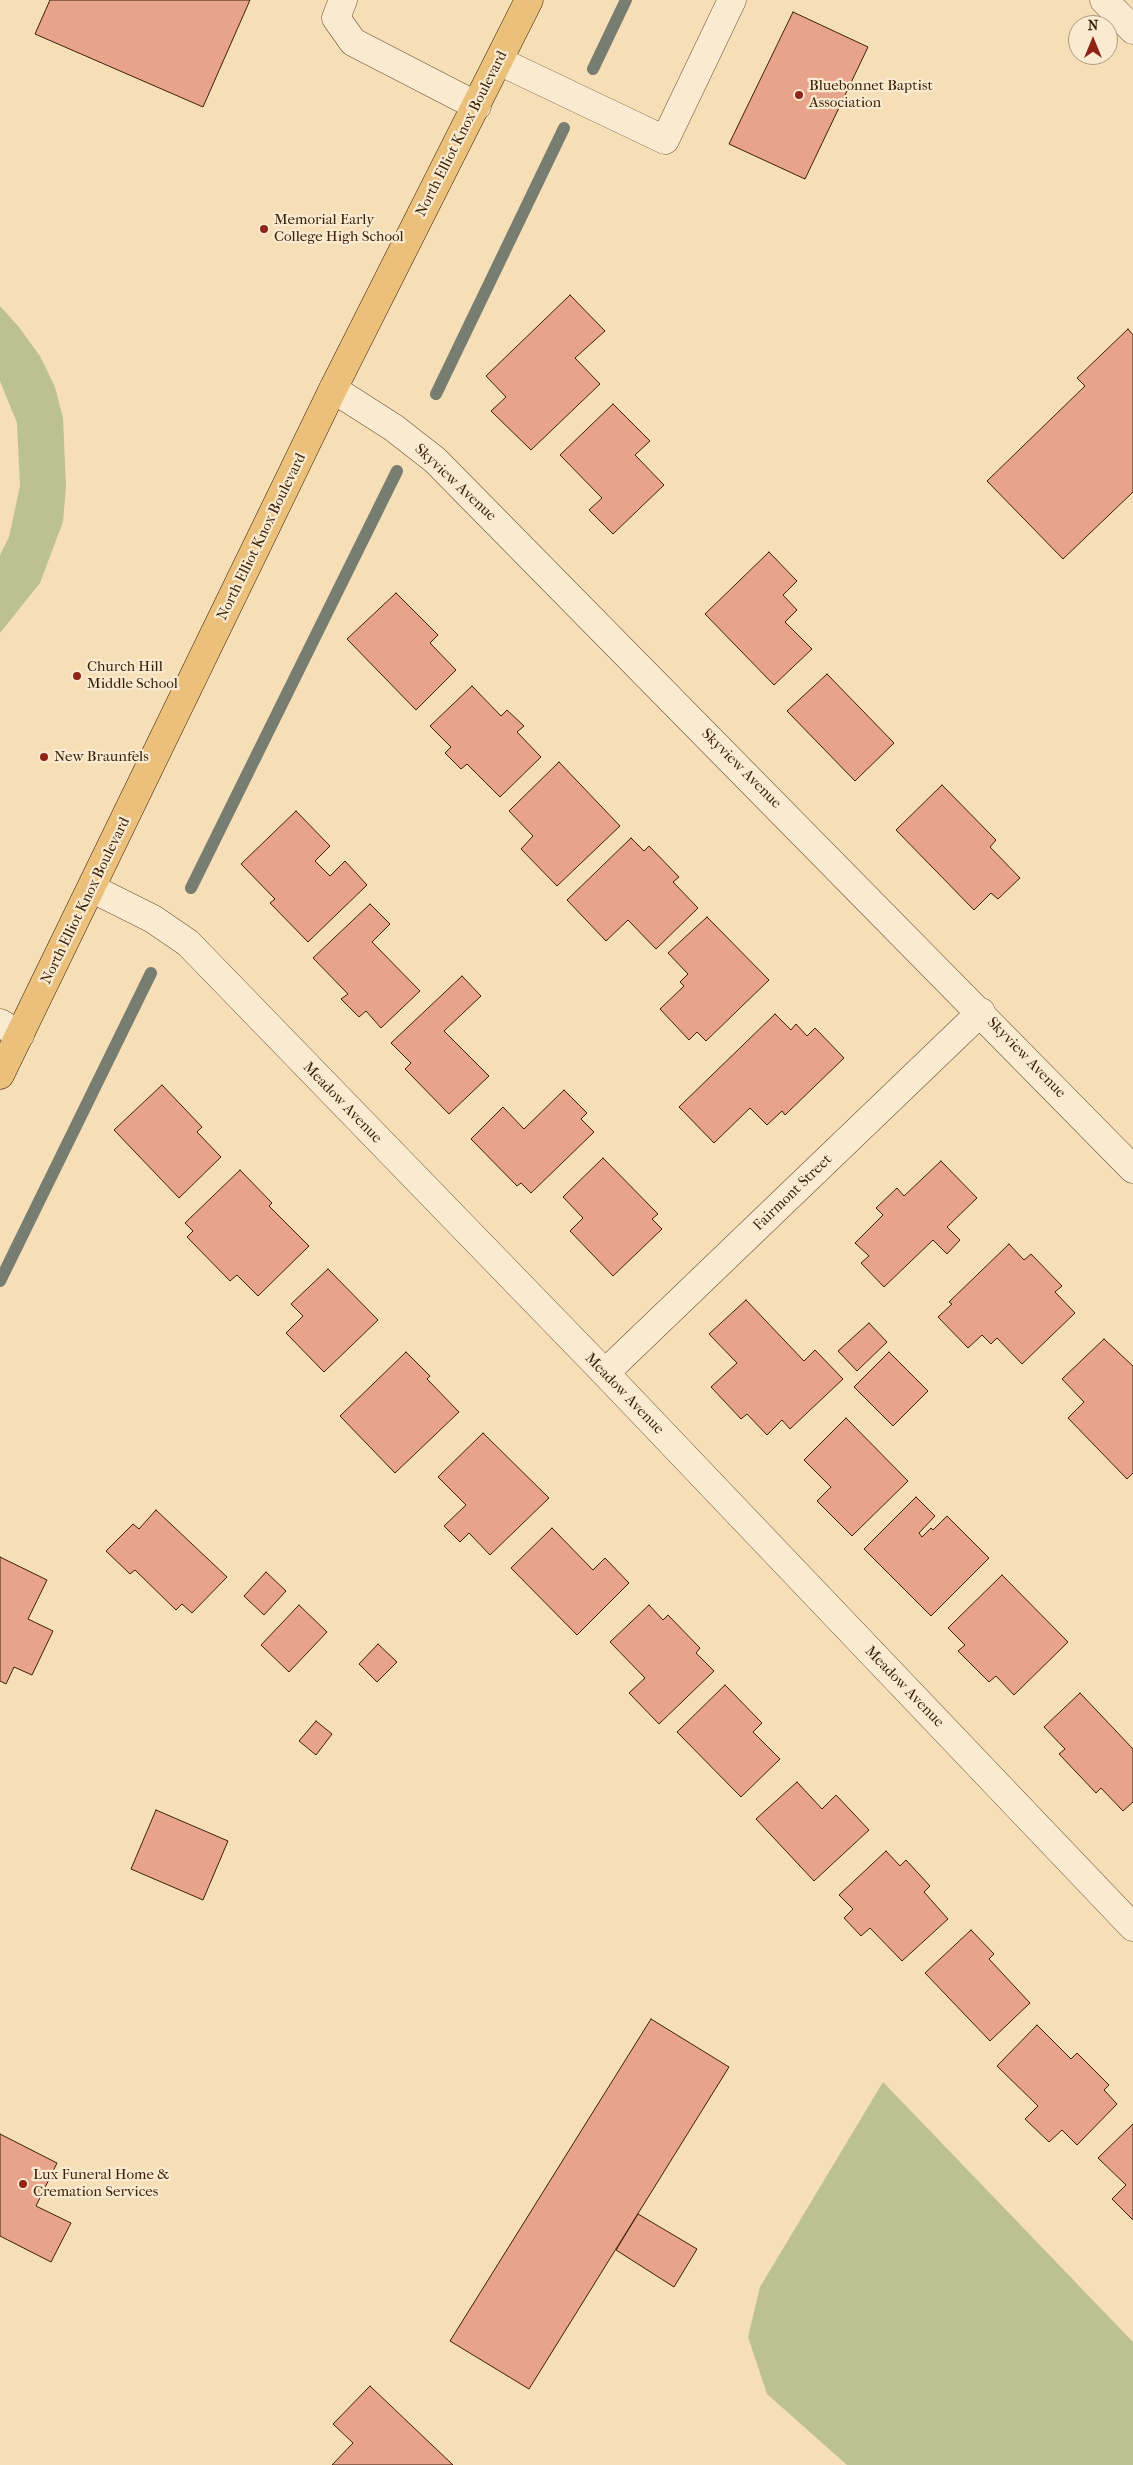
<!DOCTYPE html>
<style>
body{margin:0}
#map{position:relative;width:1133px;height:2465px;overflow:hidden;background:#f6dfb6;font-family:"IM FELL French Canon",serif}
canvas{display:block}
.north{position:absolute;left:1068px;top:15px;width:50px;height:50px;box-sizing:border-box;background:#f9ead0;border:1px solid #ad9980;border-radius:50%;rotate:0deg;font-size:14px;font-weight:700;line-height:20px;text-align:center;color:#3c2009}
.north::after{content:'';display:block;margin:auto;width:18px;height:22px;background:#8f2418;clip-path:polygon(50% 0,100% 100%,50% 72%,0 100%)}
</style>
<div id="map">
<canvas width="1133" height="2465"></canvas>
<div class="north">N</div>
</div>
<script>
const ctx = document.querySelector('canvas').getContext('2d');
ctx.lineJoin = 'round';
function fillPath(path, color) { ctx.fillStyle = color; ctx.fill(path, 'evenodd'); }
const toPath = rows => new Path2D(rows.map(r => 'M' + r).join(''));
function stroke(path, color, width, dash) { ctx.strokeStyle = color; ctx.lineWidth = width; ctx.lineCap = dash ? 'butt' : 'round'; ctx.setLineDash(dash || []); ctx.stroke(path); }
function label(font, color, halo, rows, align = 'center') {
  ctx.font = font + ' "IM FELL French Canon",serif'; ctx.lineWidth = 4.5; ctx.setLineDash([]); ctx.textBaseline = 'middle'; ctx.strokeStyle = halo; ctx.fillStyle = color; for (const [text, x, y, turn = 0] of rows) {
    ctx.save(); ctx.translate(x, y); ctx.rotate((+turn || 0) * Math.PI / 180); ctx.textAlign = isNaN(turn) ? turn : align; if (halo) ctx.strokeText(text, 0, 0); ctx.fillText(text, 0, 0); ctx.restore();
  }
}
const green = toPath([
 [0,306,18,326,40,356,55,387,63,418,66,487,63,522,40,583,0,633,0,555,9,537,20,486,17,423,0,381],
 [883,2082,1133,2342,1133,2465,847,2465,767,2394,748,2337,760,2287]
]);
const stream = toPath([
 [593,69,626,0],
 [436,394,564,128],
 [191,888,397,471],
 [0,1281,151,973]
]);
const building = toPath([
 [50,0,250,0,203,107,35,34,50,0],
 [793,12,868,47,805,179,729,144,793,12],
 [570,295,605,331,575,358,600,384,531,450,491,411,506,397,486,376,570,295],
 [1128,329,1133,335,1133,492,1063,559,987,481,1085,386,1077,378,1128,329],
 [613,404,650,441,635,455,664,485,613,534,589,510,602,498,560,455,613,404],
 [769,552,797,581,783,595,797,610,785,622,812,649,774,685,705,614,769,552],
 [396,593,438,635,430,643,456,670,416,710,347,639,396,593],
 [827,674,894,743,855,781,787,711,827,674],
 [472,686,501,716,507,710,524,726,517,732,541,757,500,797,467,764,461,769,445,753,451,747,430,726,472,686],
 [559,762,620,826,557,886,521,849,533,836,509,811,559,762],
 [942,785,996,840,990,847,1020,878,998,899,991,893,974,910,896,830,942,785],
 [296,811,330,846,315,861,330,876,345,861,367,885,308,942,270,903,275,899,241,864,296,811],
 [631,838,644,851,649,846,679,877,673,882,698,908,656,949,628,920,606,941,567,900,631,838],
 [370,904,390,924,372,942,420,991,381,1028,366,1011,359,1017,341,999,348,994,313,958,370,904],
 [707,917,769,980,706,1041,697,1032,689,1040,660,1009,684,986,680,982,688,974,668,953,707,917],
 [462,976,481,996,444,1031,489,1076,449,1114,405,1069,411,1063,391,1043,462,976],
 [775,1014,791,1030,796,1024,807,1036,815,1028,844,1058,785,1115,782,1111,767,1125,750,1108,714,1143,679,1107,775,1014],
 [162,1085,202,1127,197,1132,221,1157,179,1198,114,1130,162,1085],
 [564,1090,587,1113,581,1119,594,1132,531,1193,521,1183,517,1186,471,1139,503,1107,524,1129,564,1090],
 [603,1158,658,1214,652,1219,662,1229,613,1276,570,1231,583,1218,563,1197,603,1158],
 [941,1161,977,1198,947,1227,960,1240,947,1254,933,1240,884,1287,861,1263,869,1256,855,1243,883,1215,876,1208,897,1188,904,1196,941,1161],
 [240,1170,272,1203,269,1206,309,1246,258,1296,237,1275,230,1281,187,1237,193,1231,185,1223,240,1170],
 [1009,1244,1024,1260,1031,1254,1062,1286,1055,1292,1075,1313,1022,1364,997,1338,991,1344,982,1335,968,1348,938,1317,952,1304,949,1302,1009,1244],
 [328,1269,378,1320,324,1372,286,1333,303,1316,291,1304,328,1269],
 [746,1300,804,1361,815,1350,843,1379,790,1429,782,1420,767,1435,747,1414,741,1419,711,1387,737,1363,709,1334,746,1300],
 [869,1323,887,1342,857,1371,838,1351,869,1323],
 [1104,1339,1133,1366,1133,1473,1127,1479,1068,1418,1084,1402,1062,1379,1104,1339],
 [406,1352,430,1376,427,1379,459,1412,395,1473,340,1416,406,1352],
 [889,1352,928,1391,893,1426,854,1387,889,1352],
 [846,1418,908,1481,852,1536,817,1501,831,1487,804,1460,846,1418],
 [483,1433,549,1498,490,1555,469,1533,460,1542,444,1526,466,1505,438,1477,483,1433],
 [916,1497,935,1516,919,1533,922,1537,931,1528,933,1530,947,1516,989,1558,931,1616,864,1549,916,1497],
 [156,1510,227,1577,192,1613,182,1604,176,1610,135,1570,130,1574,106,1551,133,1524,139,1529,156,1510],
 [552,1528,593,1570,605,1558,629,1583,577,1635,511,1568,552,1528],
 [0,1557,47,1580,28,1619,53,1631,32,1675,14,1667,6,1684,0,1681,0,1557],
 [266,1572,286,1591,264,1615,244,1596,266,1572],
 [1002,1575,1068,1642,1014,1695,996,1676,989,1682,958,1651,965,1645,948,1628,1002,1575],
 [299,1605,327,1632,289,1672,261,1645,299,1605],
 [649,1605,663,1620,668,1615,700,1648,696,1653,714,1671,659,1724,629,1693,645,1678,610,1642,649,1605],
 [378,1644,397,1662,377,1682,359,1664,378,1644],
 [725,1685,762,1723,753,1732,780,1759,741,1797,677,1732,725,1685],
 [1080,1693,1133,1749,1133,1802,1123,1811,1101,1788,1096,1793,1059,1754,1065,1749,1044,1727,1080,1693],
 [316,1721,332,1734,316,1755,299,1741,316,1721],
 [797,1782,822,1809,836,1795,869,1830,814,1881,756,1819,797,1782],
 [156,1810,228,1841,203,1900,131,1869,156,1810],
 [886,1851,900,1866,906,1860,930,1886,924,1892,948,1919,902,1961,870,1928,861,1936,844,1918,853,1909,839,1895,886,1851],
 [971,1930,994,1954,989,1959,1030,2003,990,2041,925,1973,971,1930],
 [651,2019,729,2067,529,2389,450,2341,651,2019],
 [1037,2025,1071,2059,1077,2053,1109,2085,1104,2090,1117,2104,1077,2145,1062,2130,1049,2142,1025,2119,1038,2106,997,2066,1037,2025],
 [1133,2124,1133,2220,1112,2199,1126,2185,1098,2158,1133,2124],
 [0,2134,57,2163,36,2206,71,2223,51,2262,0,2236,0,2134],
 [638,2214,697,2249,674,2287,616,2250,638,2214],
 [370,2386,453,2465,332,2465,353,2443,333,2424,370,2386]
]);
const minor = toPath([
 [343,0,336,18,353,42,477,106],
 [1104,0,1133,30],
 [499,61,665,140,732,0],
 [333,389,394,428,435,460,1133,1169],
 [93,889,153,919,188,943,605,1373,1133,1927],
 [0,1023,20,1035],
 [605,1373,981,1012]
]);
const major = toPath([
 [0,1075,333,389,529,0]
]);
const markers = [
 [799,95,5,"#8f2418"],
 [264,229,5,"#8f2418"],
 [77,676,5,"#8f2418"],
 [44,757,5,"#8f2418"],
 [23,2184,5,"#8f2418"]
];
const poiNames = [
 ["Bluebonnet Baptist",809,86],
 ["Association",809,103],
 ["Memorial Early",274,220],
 ["College High School",274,237],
 ["Church Hill",87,667],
 ["Middle School",87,684],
 ["New Braunfels",54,757],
 ["Lux Funeral Home &",33,2175],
 ["Cremation Services",33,2192]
];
const streetNames = [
 ["North Elliot Knox Boulevard",462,134,-63],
 ["Skyview Avenue",455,483,43],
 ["North Elliot Knox Boulevard",262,537,-64],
 ["Skyview Avenue",741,769,45],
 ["North Elliot Knox Boulevard",86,901,-64],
 ["Skyview Avenue",1026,1058,46],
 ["Meadow Avenue",342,1103,46],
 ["Fairmont Street",793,1193,-44],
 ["Meadow Avenue",624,1394,46],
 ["Meadow Avenue",904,1687,46]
];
fillPath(green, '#bcc28e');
stroke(stream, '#777d70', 12);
fillPath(building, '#e8a38b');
stroke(building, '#3c2009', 1);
stroke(minor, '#6a5034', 29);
stroke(major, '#3c2009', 29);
stroke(minor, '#f9ead0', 28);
stroke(major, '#ebc07b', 28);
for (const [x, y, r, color] of markers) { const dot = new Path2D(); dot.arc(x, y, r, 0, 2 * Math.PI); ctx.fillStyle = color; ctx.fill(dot); stroke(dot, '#f9ead0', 2); }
label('15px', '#3c2009', '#f9ead0', poiNames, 'left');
label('15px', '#3c2009', '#f9ead0', streetNames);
</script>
